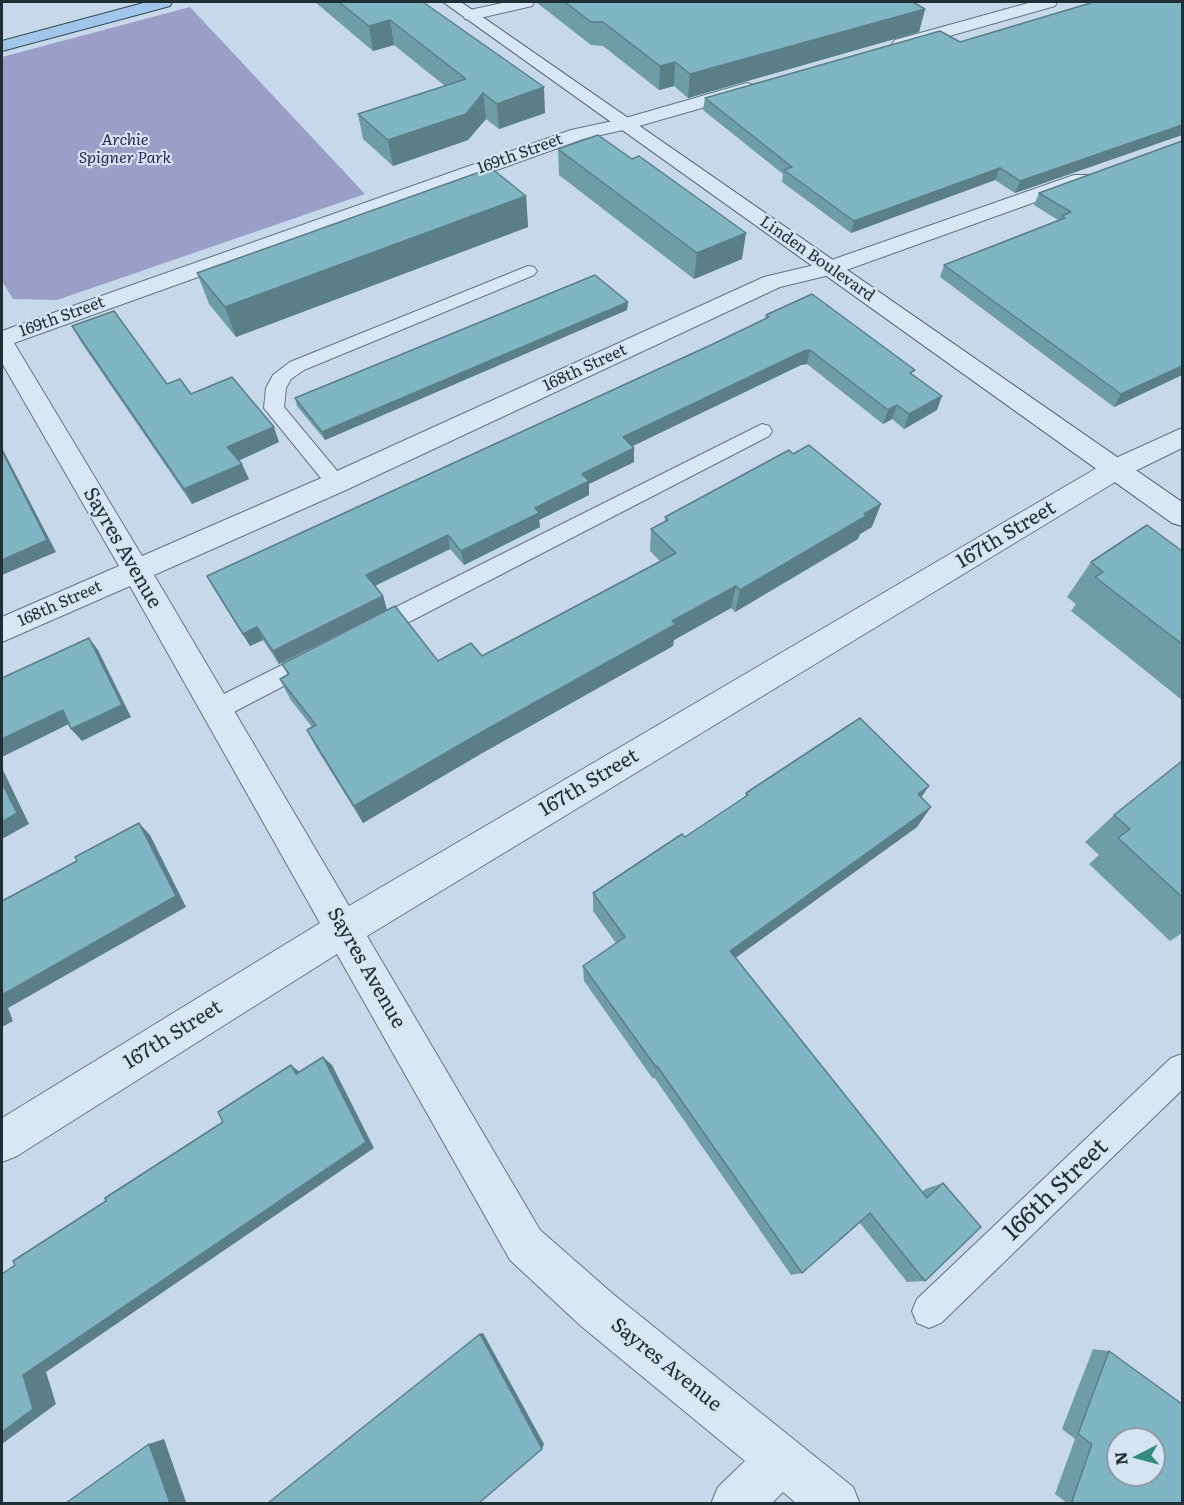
<!DOCTYPE html>
<style>
body{margin:0}
#map{position:relative;width:1184px;height:1505px;overflow:hidden;background:#c6d8ea;font-family:Literata,serif}
canvas{display:block}
.frame{position:absolute;inset:0;border:3px solid #202f35;pointer-events:none}
.north{position:absolute;left:1106px;top:1427px;width:60px;height:60px;box-sizing:border-box;background:#d5e3f2;border:2px solid #8d9ba6;border-radius:50%;rotate:264deg;font-size:16px;font-weight:700;line-height:24px;text-align:center;color:#202f35}
.north::after{content:'';display:block;margin:auto;width:21px;height:27px;background:#348c7b;clip-path:polygon(50% 0,100% 100%,50% 72%,0 100%)}
</style>
<div id="map">
<canvas width="1184" height="1505"></canvas>
<div class="frame"></div>
<div class="north">N</div>
</div>
<script>
const ctx = document.querySelector('canvas').getContext('2d');
ctx.lineJoin = 'round';
function fillPath(path, color) { ctx.fillStyle = color; ctx.fill(path, 'evenodd'); }
const toPath = rows => new Path2D(rows.map(r => 'M' + r).join(''));
function stroke(path, color, width, dash) { ctx.strokeStyle = color; ctx.lineWidth = width; ctx.lineCap = dash ? 'butt' : 'round'; ctx.setLineDash(dash || []); ctx.stroke(path); }
function label(font, color, halo, rows, align = 'center') {
  ctx.font = font + ' Literata,serif'; ctx.lineWidth = 4.5; ctx.setLineDash([]); ctx.textBaseline = 'middle'; ctx.strokeStyle = halo; ctx.fillStyle = color; for (const [text, x, y, turn = 0] of rows) {
    ctx.save(); ctx.translate(x, y); ctx.rotate((+turn || 0) * Math.PI / 180); ctx.textAlign = isNaN(turn) ? turn : align; if (halo) ctx.strokeText(text, 0, 0); ctx.fillText(text, 0, 0); ctx.restore();
  }
}
const green = toPath([
 [190,7,365,194,57,300,13,299,2,281,2,57]
]);
const lane = toPath([
 [528,266,534,267,537,271,534,275,304,370,291,379,286,388,284,407,343,478,346,483,343,488,336,490,329,488,264,408,266,388,273,375,290,362,528,266],
 [762,424,769,426,772,431,769,436,380,637,372,639,364,637,360,630,364,623,762,424],
 [318,647,326,650,330,657,326,664,226,716,217,719,208,716,205,709,208,702,318,647],
 [1182,1054,1182,1090,941,1323,929,1328,917,1323,912,1311,917,1299,1171,1058,1182,1054]
]);
const street = toPath([
 [507,2,534,2,532,6,471,20,465,19,463,15,465,11,507,2],
 [1032,2,1057,2,1055,6,907,48,901,49,895,48,892,44,895,40,1032,2],
 [747,83,754,85,756,89,754,93,632,128,583,139,14,343,142,556,326,476,764,277,823,263,1074,175,1088,175,1091,179,1088,183,838,273,780,287,346,490,154,575,349,906,1107,462,1182,428,1182,448,1125,476,367,936,540,1230,613,1294,853,1487,860,1504,797,1504,783,1492,771,1504,711,1504,718,1487,745,1461,581,1326,510,1260,337,954,17,1156,2,1162,2,1118,320,923,130,586,2,642,2,617,119,566,2,363,2,331,571,130,622,119,747,83]
]);
const secondary = toPath([
 [443,2,461,2,1182,502,1182,526,1172,523,443,2]
]);
const primary = toPath([
 [147,2,172,2,170,6,2,51,2,41,147,2]
]);
const wall = toPath([
 [315,2,423,2,545,113,499,129,486,119,468,140,393,166,363,139,358,114,445,86,394,45,373,51],
 [536,2,913,2,925,9,919,32,688,98,674,86,659,90,603,46,591,45],
 [1182,2,1182,135,1015,193,995,180,851,233,782,182,783,174,703,110,705,98],
 [1182,141,1182,375,1114,407,940,277,944,265,1058,220,1034,205,1039,193],
 [558,149,742,259,694,279,559,175],
 [526,196,528,227,236,337,209,304,197,273],
 [628,302,627,310,325,440,297,406,295,398],
 [766,315,914,375,937,410,904,429,892,419,883,424,807,364,801,365,633,446,634,462,589,484,589,495,539,520,540,527,464,565,450,549,375,586,383,596,387,610,279,664,263,640,250,646,214,589,207,576,713,344,765,319],
 [72,326,167,384,279,442,239,460,249,479,192,504,81,342],
 [665,517,872,527,860,534,858,539,735,612,731,608,674,640,673,646,484,752,363,823,317,749,307,730,312,727,290,699,280,679,288,675,282,664,438,661,482,656,660,561,650,551,651,529,665,522],
 [1182,551,1182,700,1071,611,1076,604,1067,597,1091,562],
 [1182,761,1182,933,1170,941,1089,864,1099,855,1085,842,1114,815],
 [746,793,922,797,917,827,735,958,922,1192,925,1189,943,1183,925,1281,907,1282,860,1223,802,1273,791,1275,654,1077,653,1079,584,981,583,966,616,943,593,911,593,893,685,837,745,797],
 [1093,1349,1109,1351,1182,1503,1067,1503,1055,1494,1075,1439,1062,1429]
]);
const shadedWall = toPath([
 [925,9,919,32,688,98,690,74],
 [390,20,394,45,373,51,369,26],
 [675,62,674,86,659,90,660,66],
 [544,87,545,113,499,129,497,104],
 [483,93,486,119,468,140,393,166,388,140],
 [1182,125,1182,135,1015,193,1020,181],
 [1000,168,995,180,851,233,854,221],
 [526,196,528,227,236,337,225,307],
 [746,233,742,259,694,279,697,253],
 [628,302,627,310,325,440,322,432],
 [810,350,807,364,801,365,622,451,623,437,804,351],
 [1182,366,1182,375,1114,407,1121,394],
 [942,396,937,410,904,429,909,414],
 [897,405,892,419,883,424,888,410],
 [274,427,279,442,234,463,227,447],
 [2,448,56,552,2,575],
 [634,448,634,462,589,484,589,495,539,520,540,527,464,565,461,551,582,474],
 [242,464,249,479,192,504,184,489],
 [881,504,872,527,860,534,858,539,735,612,740,590],
 [448,535,450,549,370,588,366,575],
 [736,586,731,608,674,640,673,646,484,752,363,823,354,806,672,621],
 [383,596,387,610,279,664,273,651],
 [257,627,263,640,250,646,243,634],
 [89,638,98,650,131,717,82,741,71,729],
 [63,710,73,722,2,757,2,739],
 [2,768,29,824,2,839],
 [929,786,915,807,918,794],
 [931,807,917,827,723,967,730,951],
 [139,823,150,835,186,907,8,1008,13,1021,2,1027,2,995],
 [323,1057,332,1065,374,1148,46,1372,56,1404,2,1444,2,1432,23,1375],
 [291,1065,301,1073,296,1074],
 [657,1066,654,1077,653,1079,656,1067],
 [483,1333,544,1444,542,1449,480,1334],
 [164,1439,186,1502,185,1503,170,1503,149,1444]
]);
const building = toPath([
 [339,2,423,2,544,87,497,104,483,93,466,114,388,140,358,114,466,79,390,20,369,26,339,2],
 [565,2,913,2,925,9,690,74,675,62,660,66,603,22,591,22,565,2],
 [1094,2,1182,2,1182,125,1020,181,1000,168,854,221,784,170,792,167,705,98,940,31,960,42,1094,2],
 [598,135,632,159,639,156,746,233,697,253,558,149,598,135],
 [1182,141,1182,366,1121,394,944,265,1065,218,1062,216,1071,212,1039,193,1182,141],
 [491,168,526,196,225,307,197,273,491,168],
 [595,275,628,302,322,432,295,398,595,275],
 [812,294,915,370,910,373,942,396,909,414,897,405,888,410,810,350,804,351,623,437,634,448,582,474,589,481,535,508,539,513,461,551,448,535,366,575,383,596,273,651,257,627,243,634,207,576,713,344,769,317,766,315,812,294],
 [114,311,167,384,180,379,191,394,232,377,274,427,227,447,242,464,184,489,72,326,114,311],
 [809,445,881,504,864,514,866,516,740,590,736,586,672,621,676,624,480,733,354,806,307,730,316,725,280,679,289,674,282,664,395,606,438,661,471,643,482,656,676,553,651,529,668,520,665,517,789,450,793,454,809,445],
 [2,451,47,540,2,560,2,451],
 [1147,525,1182,551,1182,644,1095,577,1103,572,1091,562,1147,525],
 [89,638,122,705,71,729,63,710,2,739,2,678,89,638],
 [860,718,929,786,918,794,931,807,730,951,927,1198,943,1183,981,1227,925,1281,870,1213,802,1273,657,1066,656,1067,583,966,625,937,593,893,682,834,685,837,748,795,746,793,860,718],
 [1182,761,1182,897,1118,838,1130,829,1114,815,1182,761],
 [2,783,17,813,2,822,2,783],
 [139,823,176,896,2,995,2,901,77,861,75,857,139,823],
 [323,1057,366,1142,23,1375,33,1409,2,1432,2,1274,15,1265,13,1261,106,1201,105,1198,223,1122,218,1112,291,1065,296,1074,323,1057],
 [480,1334,542,1449,479,1503,268,1503,480,1334],
 [1109,1351,1182,1404,1182,1503,1074,1503,1072,1501,1092,1444,1078,1434,1109,1351],
 [1118,1439,1154,1439,1154,1475,1118,1475,1118,1439],
 [149,1444,170,1503,66,1503,149,1444]
]);
const farParknames = [
 ["Archie",125,140],
 ["Spigner Park",125,158]
];
const farStreetnames = [
 ["169th Street",520,154,-20],
 ["Linden Boulevard",817,259,35],
 ["169th Street",62,317,-20],
 ["168th Street",585,368,-25],
 ["168th Street",60,604,-24]
];
const streetNames = [
 ["167th Street",1006,535,-31],
 ["Sayres Avenue",122,548,60],
 ["167th Street",589,783,-31],
 ["Sayres Avenue",366,968,60],
 ["167th Street",173,1035,-32],
 ["Sayres Avenue",666,1365,39]
];
const nearStreetnames = [
 ["166th Street",1056,1190,-44]
];
fillPath(green, '#9b9ec7');
stroke(lane, '#5e7683', 2);
stroke(street, '#5e7683', 2);
stroke(secondary, '#415a65', 2);
stroke(primary, '#314952', 2);
fillPath(lane, '#d9e7f5');
fillPath(street, '#d9e7f5');
fillPath(secondary, '#d9e7f5');
fillPath(primary, '#a2c6e9');
fillPath(wall, '#6e9ca9');
fillPath(shadedWall, '#5a7f89');
fillPath(building, '#80b5c4');
stroke(building, '#5a7f89', 1.5);
label('italic 16px', '#2b294f', '#d5e3f2', farParknames);
label('16px', '#202f35', '#d5e3f2', farStreetnames);
label('20px', '#202f35', '#d5e3f2', streetNames);
label('24px', '#202f35', '#d5e3f2', nearStreetnames);
</script>
